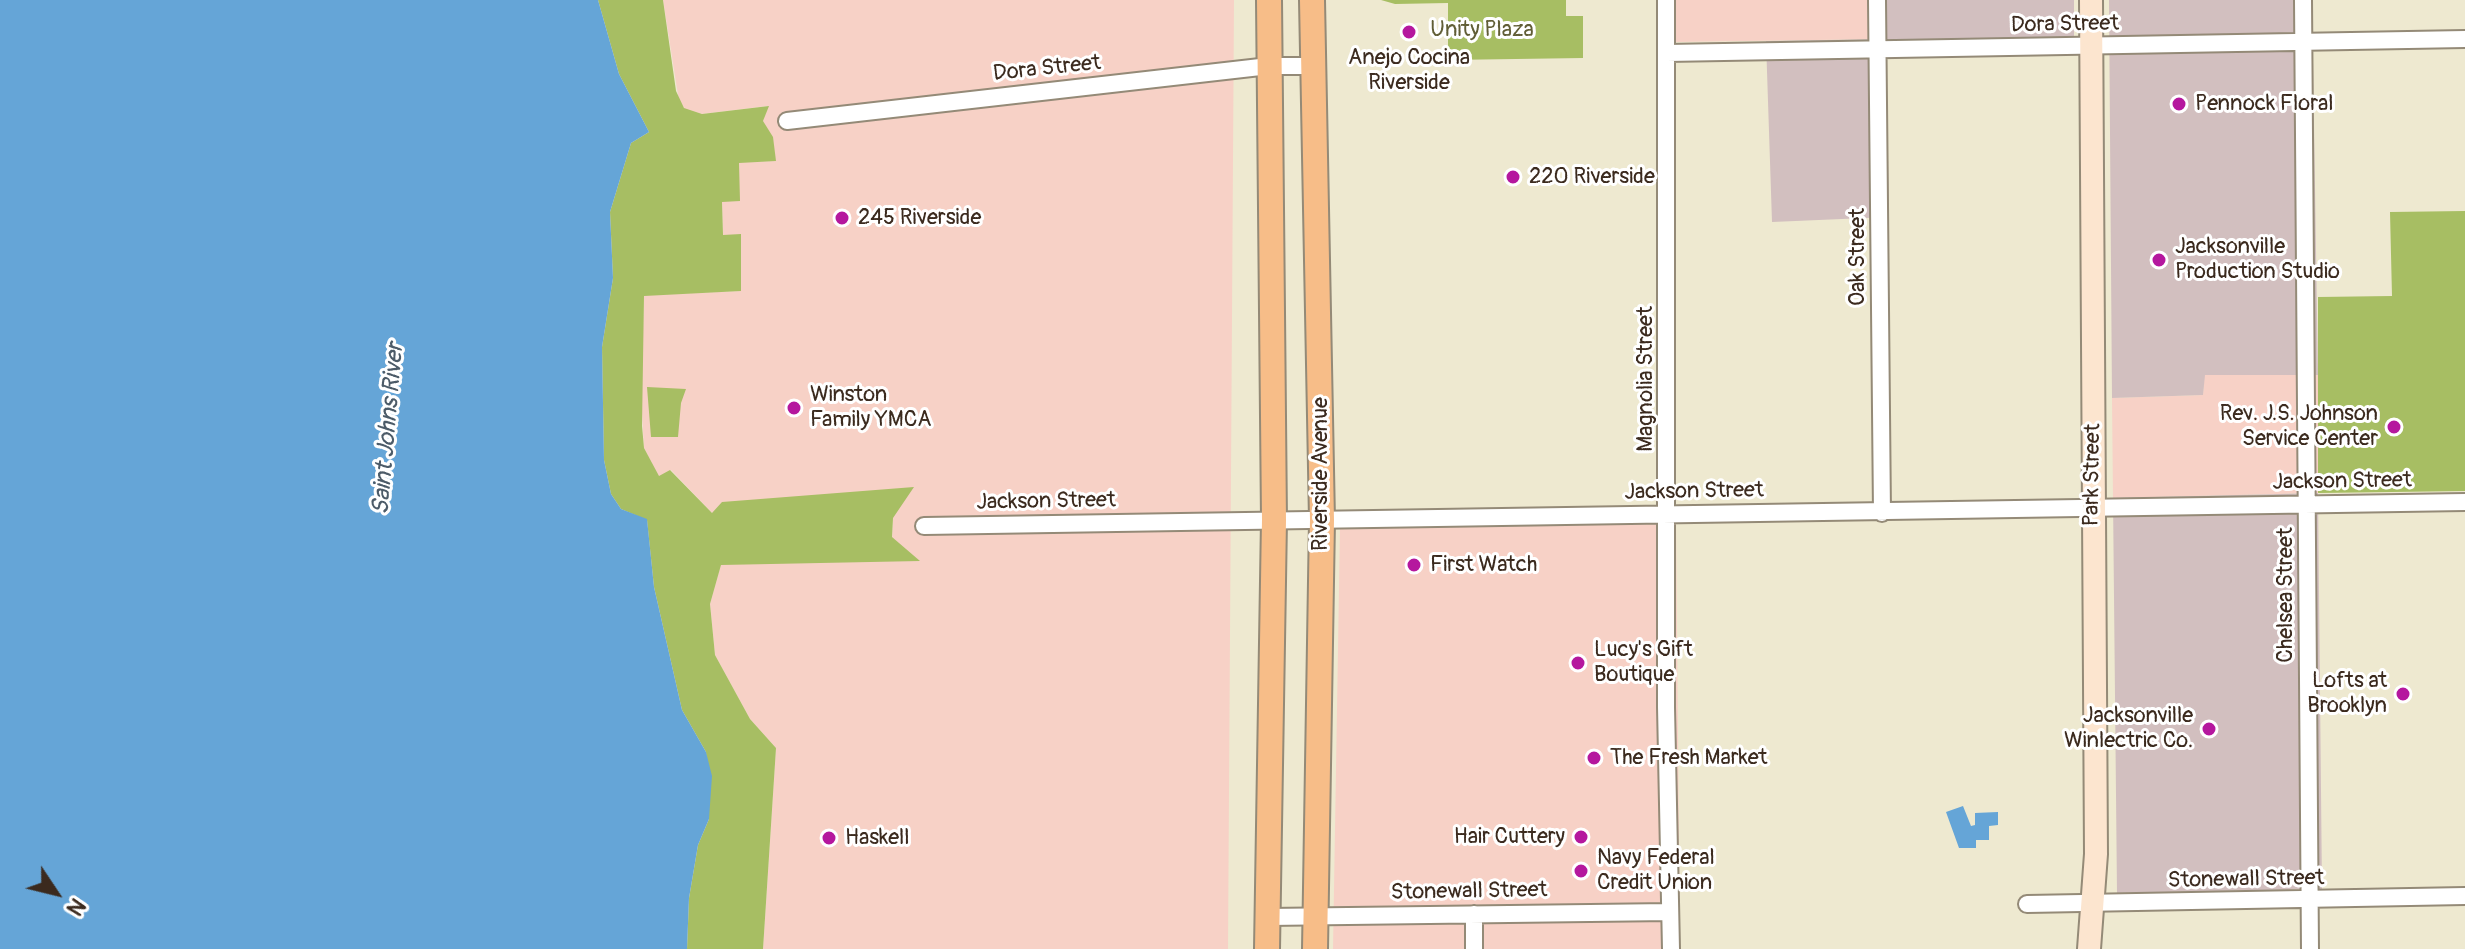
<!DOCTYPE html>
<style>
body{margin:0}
#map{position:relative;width:2465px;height:949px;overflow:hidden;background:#eee9d0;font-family:Pangolin,sans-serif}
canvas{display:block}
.north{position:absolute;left:16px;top:853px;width:80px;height:80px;-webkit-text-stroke:6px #fff;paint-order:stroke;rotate:125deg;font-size:22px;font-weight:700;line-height:32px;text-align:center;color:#3b2a1e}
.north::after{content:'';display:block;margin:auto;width:28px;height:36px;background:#3b2a1e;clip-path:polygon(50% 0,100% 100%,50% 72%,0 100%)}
</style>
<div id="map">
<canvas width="2465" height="949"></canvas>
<div class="north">N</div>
</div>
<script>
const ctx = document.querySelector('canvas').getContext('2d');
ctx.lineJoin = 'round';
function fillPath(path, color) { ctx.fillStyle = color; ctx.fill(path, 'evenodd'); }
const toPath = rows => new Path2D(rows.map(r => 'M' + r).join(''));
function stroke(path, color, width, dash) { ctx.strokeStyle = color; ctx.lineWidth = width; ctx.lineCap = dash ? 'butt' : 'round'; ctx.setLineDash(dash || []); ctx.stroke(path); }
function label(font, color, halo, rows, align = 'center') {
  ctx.font = font + ' Pangolin,sans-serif'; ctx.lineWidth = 6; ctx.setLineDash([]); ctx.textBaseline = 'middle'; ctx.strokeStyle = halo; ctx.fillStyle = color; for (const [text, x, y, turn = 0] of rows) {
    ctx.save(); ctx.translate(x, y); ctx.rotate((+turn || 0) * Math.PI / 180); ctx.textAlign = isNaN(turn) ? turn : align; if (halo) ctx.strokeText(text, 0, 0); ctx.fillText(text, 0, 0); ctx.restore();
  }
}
const built = toPath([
 [663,0,1234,0,1228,949,763,949,776,748,750,719,715,655,710,604,721,564,918,560,892,538,893,518,712,513,671,470,659,477,644,448,641,397,644,295,741,291,741,235,723,235,722,201,738,162,776,161,763,121,768,106,702,114,685,109,679,101],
 [1673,0,1885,0,1886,39,1674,42],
 [2204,375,2318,375,2318,493,2113,498,2112,398,2203,395],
 [1676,521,1680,949,1333,949,1340,529]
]);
const industrial = toPath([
 [1885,0,2074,0,2074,37,1886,40,1889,217,1772,222,1766,41,1885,39],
 [2109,0,2312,0,2318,375,2205,375,2203,395,2112,398],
 [2318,493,2322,889,2117,893,2113,498]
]);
const green = toPath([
 [598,0,663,0,676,91,684,108,702,114,769,106,763,121,773,137,776,161,739,163,740,201,722,202,723,235,741,234,741,291,644,296,642,426,644,448,659,476,670,470,712,513,722,502,914,487,893,518,892,537,920,561,721,565,710,604,715,655,750,719,776,748,763,949,687,949,689,898,698,845,709,819,706,752,682,710,654,587,647,520,621,509,611,494,604,460,602,347,613,278,610,212,631,143,649,132,619,74],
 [1381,0,1566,0,1566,16,1583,16,1583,58,1448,60,1448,3,1395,4],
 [2465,211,2465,491,2318,493,2318,297,2392,296,2390,212],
 [647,387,686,389,681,403,678,437,651,437]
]);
const water = toPath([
 [0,0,598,0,619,74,649,132,631,143,610,212,613,278,602,347,604,460,611,494,621,509,647,519,654,587,682,710,706,752,712,776,709,819,698,845,689,898,687,949,0,949],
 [1963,806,1971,826,1975,825,1975,813,1998,812,1998,825,1989,826,1989,840,1976,840,1976,848,1959,848,1946,812]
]);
const street = toPath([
 [1666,0,1666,707,1671,949],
 [1877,0,1882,513],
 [2303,0,2310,949],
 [1667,53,2465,39],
 [787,121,1269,66,1312,66],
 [924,526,2465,502],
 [2027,904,2465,896],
 [1474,914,1474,949],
 [1268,917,1670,912]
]);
const secondary = toPath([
 [2089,949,2096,854,2091,0]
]);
const primary = toPath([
 [1312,0,1322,520,1315,949],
 [1267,949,1274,520,1269,0]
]);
const markers = [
 [1409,32,8,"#b5179e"],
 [2179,104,8,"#b5179e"],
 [1513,177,8,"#b5179e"],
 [842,218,8,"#b5179e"],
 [2159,260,8,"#b5179e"],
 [794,408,8,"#b5179e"],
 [2394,427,8,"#b5179e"],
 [1414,565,8,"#b5179e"],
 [1578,663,8,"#b5179e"],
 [2403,694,8,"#b5179e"],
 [2209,729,8,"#b5179e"],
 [1594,758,8,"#b5179e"],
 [1581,837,8,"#b5179e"],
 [829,838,8,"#b5179e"],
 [1581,871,8,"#b5179e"]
];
const streetNames = [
 ["Dora Street",2065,25,-1],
 ["Dora Street",1047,69,-6],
 ["Oak Street",1858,257,-90],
 ["Magnolia Street",1646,379,-90],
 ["Riverside Avenue",1321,474,-90],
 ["Park Street",2093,475,-89],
 ["Jackson Street",2342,482,-1],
 ["Jackson Street",1694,492,-1],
 ["Jackson Street",1046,502,-1],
 ["Chelsea Street",2286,595,-90],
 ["Stonewall Street",2246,880,-1],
 ["Stonewall Street",1469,892,-1]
];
const parkNames = [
 ["Unity Plaza",1482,30]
];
const poiNames = [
 ["Anejo Cocina",1409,58,"center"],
 ["Riverside",1409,83,"center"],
 ["Pennock Floral",2195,104],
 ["220 Riverside",1529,177],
 ["245 Riverside",858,218],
 ["Jacksonville",2175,247],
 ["Production Studio",2175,272],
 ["Winston",810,395],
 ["Family YMCA",810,420],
 ["Rev. J.S. Johnson",2378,414,"right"],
 ["Service Center",2378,439,"right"],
 ["First Watch",1430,565],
 ["Lucy's Gift",1594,650],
 ["Boutique",1594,675],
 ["Lofts at",2387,681,"right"],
 ["Brooklyn",2387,706,"right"],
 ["Jacksonville",2193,716,"right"],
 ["Winlectric Co.",2193,741,"right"],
 ["The Fresh Market",1610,758],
 ["Hair Cuttery",1565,837,"right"],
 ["Haskell",845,838],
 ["Navy Federal",1597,858],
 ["Credit Union",1597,883]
];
const waterNames = [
 ["Saint Johns River",389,429,-85]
];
fillPath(built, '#f7d1c6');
fillPath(industrial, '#d2bfbf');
fillPath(green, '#a7be63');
fillPath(water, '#65a5d7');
stroke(street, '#948a77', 20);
stroke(secondary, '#948a77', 26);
stroke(primary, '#948a77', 28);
stroke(street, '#fff', 16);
stroke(secondary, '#fce5cf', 22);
stroke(primary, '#f7bd88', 24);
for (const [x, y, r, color] of markers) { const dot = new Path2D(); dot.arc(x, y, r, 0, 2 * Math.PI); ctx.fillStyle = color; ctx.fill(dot); stroke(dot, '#fff', 3); }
label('22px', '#3b2a1e', '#fff', streetNames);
label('22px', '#615e36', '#fff', parkNames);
label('22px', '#3b2a1e', '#fff', poiNames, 'left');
label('italic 24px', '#4c5b68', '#fff', waterNames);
</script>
